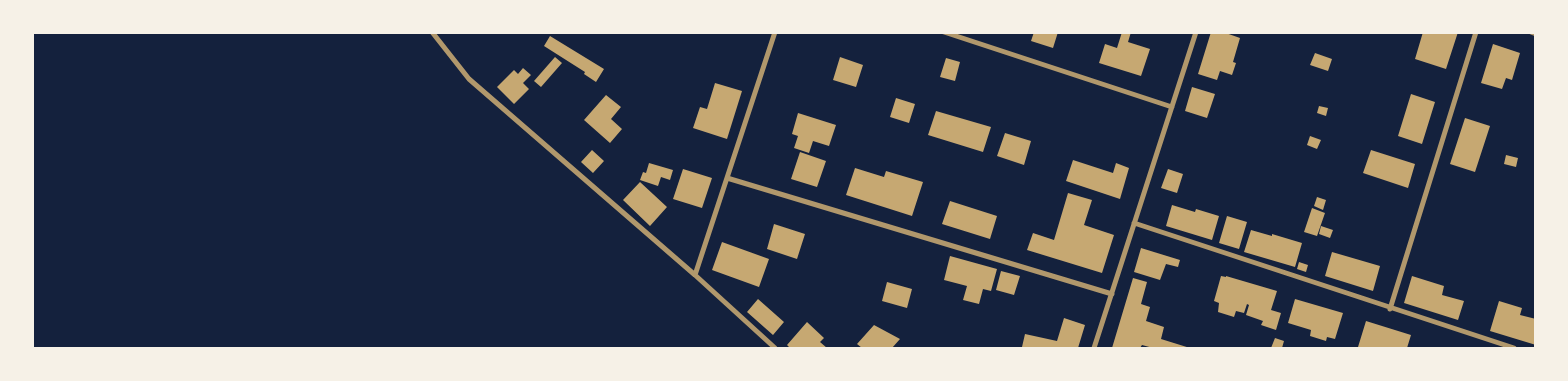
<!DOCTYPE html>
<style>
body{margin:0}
#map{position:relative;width:1568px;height:381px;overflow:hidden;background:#14213d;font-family:"Open Sans",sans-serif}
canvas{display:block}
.frame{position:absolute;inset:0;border:34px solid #f6f1e7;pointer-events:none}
</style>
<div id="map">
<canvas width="1568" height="381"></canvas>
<div class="frame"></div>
</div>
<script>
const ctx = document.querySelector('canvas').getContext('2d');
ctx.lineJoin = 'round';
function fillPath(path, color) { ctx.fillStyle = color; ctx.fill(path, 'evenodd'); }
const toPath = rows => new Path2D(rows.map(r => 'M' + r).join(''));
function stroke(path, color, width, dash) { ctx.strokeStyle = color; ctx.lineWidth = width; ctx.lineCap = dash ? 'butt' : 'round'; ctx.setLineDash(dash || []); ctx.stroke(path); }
const building = toPath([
 [1034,32,1058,32,1053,48,1031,41],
 [1122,32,1131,32,1128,42,1150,49,1141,76,1099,63,1105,44,1117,48],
 [1211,32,1223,32,1240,38,1233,62,1236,63,1232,75,1220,71,1217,80,1198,74],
 [1423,32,1458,32,1446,69,1415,59],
 [550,36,604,69,596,82,584,74,585,72,544,46],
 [1493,44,1520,53,1512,80,1506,78,1502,89,1481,83],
 [1315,53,1332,59,1328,71,1310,65],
 [555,57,562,63,541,87,534,81],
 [840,57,863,65,856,87,833,80],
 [946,58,960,62,955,81,940,77],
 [523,68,531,75,523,83,529,89,514,104,497,87,514,70,518,74],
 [715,83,742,91,727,139,693,128,700,107,707,109],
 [1192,87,1215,94,1207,118,1185,111],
 [1411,94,1435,102,1422,144,1398,136],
 [606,95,621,107,611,119,622,129,610,143,584,120],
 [896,98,915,104,909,123,890,117],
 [1319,106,1328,108,1326,116,1317,113],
 [936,111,991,127,983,152,928,135],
 [798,113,836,125,829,146,813,141,809,153,794,148,798,136,792,134],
 [1465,118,1490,126,1475,172,1450,164],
 [1005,133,1031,141,1024,165,997,156],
 [1310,136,1321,140,1317,149,1307,145],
 [592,150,604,161,593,173,581,162],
 [1371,150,1415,164,1408,188,1363,173],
 [800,152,826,161,817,187,791,179],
 [1506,155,1518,158,1516,167,1504,164],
 [1073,160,1113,173,1116,163,1129,168,1120,199,1066,181],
 [649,163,673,170,670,180,661,177,658,186,640,180,643,172,646,173],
 [855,168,884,177,886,171,923,182,912,216,846,195],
 [683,169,712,178,702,208,673,199],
 [1168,169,1183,174,1177,193,1161,188],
 [640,182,667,207,650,226,623,200],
 [1068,193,1092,200,1084,225,1114,235,1102,273,1027,250,1033,233,1054,240],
 [1317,197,1326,200,1323,210,1314,206],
 [950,201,997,216,990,239,942,224],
 [1172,205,1195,212,1196,209,1219,216,1212,240,1166,226],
 [1312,208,1325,213,1317,236,1304,232],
 [1227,216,1247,222,1239,249,1219,243],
 [774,224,805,234,797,259,767,249],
 [1321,226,1333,230,1330,238,1319,234],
 [1251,230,1272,236,1272,234,1302,243,1295,267,1244,252],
 [722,242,769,259,759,287,712,270],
 [1141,248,1180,260,1178,267,1166,264,1160,280,1134,272],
 [1332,252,1380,266,1373,291,1325,276],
 [950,256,997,269,991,291,983,289,979,304,963,300,967,286,944,280],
 [1299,262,1308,265,1306,272,1297,269],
 [1001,271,1020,276,1014,295,996,290],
 [1221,276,1226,277,1226,276,1277,291,1271,310,1281,313,1276,330,1261,325,1263,321,1246,315,1249,305,1247,304,1244,313,1236,311,1234,317,1218,312,1219,303,1214,301],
 [1412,276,1444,286,1442,295,1464,301,1458,320,1404,303],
 [1133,278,1147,282,1141,304,1150,307,1146,321,1164,327,1161,339,1190,348,1153,348,1142,345,1140,348,1112,348],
 [887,282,912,289,907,308,882,301],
 [758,299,784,322,773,335,747,312],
 [1295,299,1343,313,1335,339,1327,337,1326,341,1310,336,1311,330,1288,323],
 [1499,301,1522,308,1520,315,1536,319,1536,345,1490,331],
 [1064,318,1085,325,1078,348,1030,348,1022,347,1025,334,1057,341],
 [1366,321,1411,335,1407,348,1365,348,1358,347],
 [807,322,824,338,820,342,827,348,790,348,787,345],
 [874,325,900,339,892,348,862,348,857,344],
 [1275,338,1284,341,1282,348,1271,348]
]);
const minor = toPath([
 [432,32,469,79,695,275,775,348],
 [944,32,1172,107],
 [1531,32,1536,34],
 [727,178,1112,294],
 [1134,223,1514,348],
 [695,275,775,32],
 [1390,309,1476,32],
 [1094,348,1196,32]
]);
fillPath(building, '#c6a872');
stroke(minor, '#b1986c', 5);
</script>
